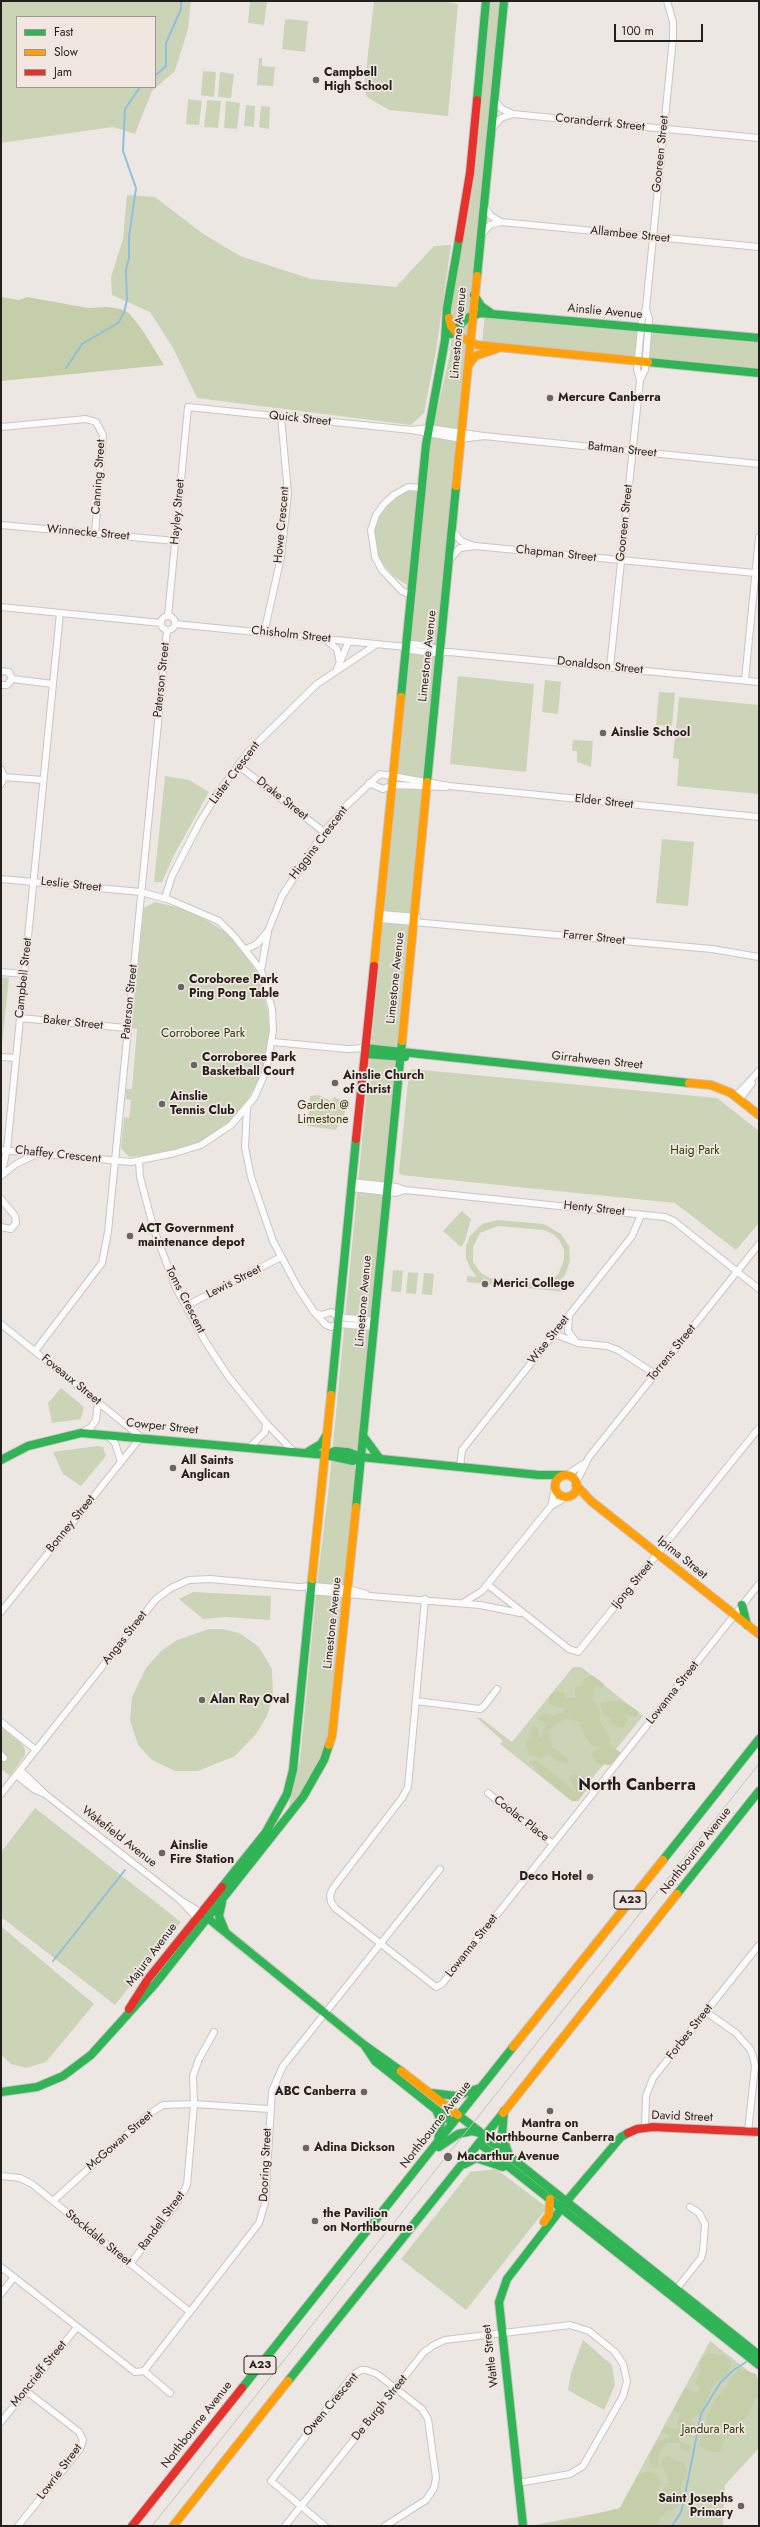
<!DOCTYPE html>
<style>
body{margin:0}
#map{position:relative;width:760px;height:2527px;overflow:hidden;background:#ede7e4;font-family:Jost,sans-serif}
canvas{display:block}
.frame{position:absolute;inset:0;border:2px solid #231f1d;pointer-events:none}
.legend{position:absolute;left:16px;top:16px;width:140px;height:72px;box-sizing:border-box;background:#f1e6e0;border:1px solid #9f9692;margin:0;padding:5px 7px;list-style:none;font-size:12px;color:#231f1d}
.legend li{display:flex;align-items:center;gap:8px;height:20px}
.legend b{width:20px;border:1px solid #9f9692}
.scale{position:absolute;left:614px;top:24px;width:89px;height:18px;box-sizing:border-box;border:2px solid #231f1d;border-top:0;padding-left:5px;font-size:12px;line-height:14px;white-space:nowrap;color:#231f1d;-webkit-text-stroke:3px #f1e6e0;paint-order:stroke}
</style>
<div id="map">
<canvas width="760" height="2527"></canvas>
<div class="frame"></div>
<ul class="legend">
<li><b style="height:5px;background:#30b455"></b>Fast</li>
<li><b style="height:5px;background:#ff9f0a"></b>Slow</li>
<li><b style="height:5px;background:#e5322d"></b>Jam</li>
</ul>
<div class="scale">100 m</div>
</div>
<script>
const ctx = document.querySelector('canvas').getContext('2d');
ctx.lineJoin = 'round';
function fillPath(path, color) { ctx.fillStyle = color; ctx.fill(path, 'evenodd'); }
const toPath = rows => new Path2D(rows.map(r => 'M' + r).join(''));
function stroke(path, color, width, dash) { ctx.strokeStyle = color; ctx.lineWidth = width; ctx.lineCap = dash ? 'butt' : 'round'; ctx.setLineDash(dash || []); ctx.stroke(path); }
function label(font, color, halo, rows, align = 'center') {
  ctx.font = font + ' Jost,sans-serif'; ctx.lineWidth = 3.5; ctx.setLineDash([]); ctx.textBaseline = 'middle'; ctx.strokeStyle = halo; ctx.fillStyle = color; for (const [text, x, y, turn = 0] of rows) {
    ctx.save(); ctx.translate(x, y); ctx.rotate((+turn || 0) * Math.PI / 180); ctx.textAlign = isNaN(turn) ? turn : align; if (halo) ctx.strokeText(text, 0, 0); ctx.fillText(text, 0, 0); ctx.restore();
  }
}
const green = toPath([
 [1,1,191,1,188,29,175,71,152,91,135,134,113,127,1,143],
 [17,17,155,17,155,87,17,87],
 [250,1,267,2,264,25,248,23],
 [374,1,444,1,458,4,448,116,389,110,367,97,364,89],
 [488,1,501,1,330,1729,323,1759,305,1790,287,1814,300,1760,318,1575,329,1486,428,451,450,354,453,319,451,304],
 [285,19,308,21,305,52,282,49],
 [259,58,262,58,262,66,275,67,273,86,257,85],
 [203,71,216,72,214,97,201,95],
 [220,72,234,74,231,98,218,97],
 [188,99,202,101,199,125,186,124],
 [207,100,221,101,218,128,204,127],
 [226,101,240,103,237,129,224,128],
 [246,105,255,106,254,127,244,126],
 [261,106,270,107,269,129,259,127],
 [127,195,155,197,202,233,240,256,311,279,396,287,434,246,451,245,436,351,424,413,411,425,197,398,173,348,150,312,112,295,111,277,123,239],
 [485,313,759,341,759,369,482,342],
 [409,489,418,489,407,585,393,576,377,556,373,530,379,516,387,504],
 [458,676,534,684,526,772,450,764],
 [545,680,561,682,558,714,542,712],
 [659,692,675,693,672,726,656,725],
 [679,697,759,705,759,794,677,786,679,759,673,758],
 [573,740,593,741,591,767,577,762,577,751,572,751],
 [165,776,189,780,209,792,174,855,162,882,154,882],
 [662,839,694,842,688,906,656,903],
 [155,902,185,909,199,916,226,932,239,947,259,975,268,1013,270,1034,260,1079,243,1107,228,1124,197,1144,171,1153,129,1157,121,1148,124,1117,129,1118,131,1100,126,1099,126,1089,132,1089,137,1029,131,1028,144,908],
 [1,977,9,978,1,1053],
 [412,1069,717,1098,759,1131,759,1223,736,1250,675,1203,401,1175,399,1172,409,1072],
 [318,1095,332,1101,334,1097,349,1104,336,1130,307,1126,310,1096],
 [462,1211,471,1219,465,1241,461,1247,443,1231],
 [498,1220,544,1224,561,1234,569,1246,570,1261,565,1275,555,1285,566,1286,565,1292,467,1282,467,1276,477,1277,470,1268,466,1258,466,1246,470,1236,482,1224],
 [498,1226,543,1230,553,1234,560,1241,564,1250,564,1260,559,1273,553,1279,541,1283,490,1278,482,1274,473,1262,473,1247,480,1233],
 [393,1270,403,1271,401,1292,391,1291],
 [408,1272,418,1273,416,1294,406,1293],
 [424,1273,434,1274,432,1295,422,1294],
 [61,1388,84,1407,81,1419,52,1423,48,1403],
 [97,1446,103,1447,106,1456,81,1486,63,1474,53,1452],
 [193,1592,271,1596,270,1620,226,1617,203,1619,179,1599],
 [209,1629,223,1629,239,1633,258,1646,272,1669,273,1697,267,1716,256,1734,235,1756,198,1771,175,1771,152,1760,138,1745,130,1720,132,1697,146,1668,161,1651,177,1640],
 [573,1667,581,1667,643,1716,573,1802,500,1744,503,1741,477,1718,481,1718,512,1742],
 [1,1727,22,1744,25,1750,25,1755,10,1776,1,1769],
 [35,1808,181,1922,115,2005,1,1917,1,1852],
 [2,1927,94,2004,46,2062,26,2068,11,2064,1,2055],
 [496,2169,544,2205,546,2209,466,2310,401,2259,470,2172],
 [583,2340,612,2365,615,2385,604,2410,568,2390,571,2373],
 [710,2341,759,2379,759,2448,725,2485,723,2526,529,2526,619,2509]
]);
const forest = toPath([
 [1,297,19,300,27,297,88,308,107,307,121,309,129,313,143,331,164,365,1,381],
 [592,1675,604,1684,602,1688,597,1686,594,1688,593,1700,601,1714,599,1720,611,1739,609,1744,620,1752,620,1757,610,1765,598,1764,592,1755,593,1751,600,1748,591,1745,584,1735,580,1722,568,1719,560,1721,549,1731,552,1747,569,1760,567,1764,556,1761,549,1754,541,1759,530,1755,526,1747,526,1741,532,1737,530,1734,532,1727,538,1727,539,1736,541,1738,546,1724,538,1719,541,1715,546,1713,552,1716,565,1711,564,1708,549,1704,549,1697,553,1693,563,1692,567,1698,576,1698,575,1689,583,1685,583,1680],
 [611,1701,620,1701,632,1707,638,1711,638,1716,633,1717,627,1713,625,1716,628,1720,622,1728,611,1724,610,1718,604,1715,600,1704],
 [535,1760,564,1781,574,1792,576,1791,569,1778,574,1774,586,1778,589,1781,588,1788,578,1801,572,1801,539,1774,534,1766,529,1764,529,1761],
 [708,2353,726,2356,731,2362,730,2370,713,2386,700,2414,692,2418,692,2422,697,2426,693,2428,694,2432,692,2437,681,2435,679,2439,681,2442,691,2446,689,2452,682,2450,679,2443,667,2443,658,2455,659,2467,652,2468,649,2461,650,2453,659,2440,671,2437,663,2431,664,2426,676,2430,681,2428,677,2424,680,2413,673,2410,685,2388,697,2393,701,2388,695,2384,701,2371,699,2362],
 [739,2369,756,2374,759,2383,759,2397,754,2401,748,2416,737,2424,734,2433,724,2440,720,2452,710,2452,699,2446,701,2433,706,2426,708,2414,717,2396,726,2389,732,2376],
 [667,2455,676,2461,684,2461,687,2472,681,2486,681,2502,674,2510,668,2510,660,2518,657,2526,553,2525,620,2508,639,2474,649,2471,658,2474,661,2483,656,2492,658,2495,664,2488,670,2486,661,2462]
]);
const stream = toPath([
 [155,76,166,66,166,43,181,9,181,1],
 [66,368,82,344,118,323,124,313,127,300,126,270,129,258,129,237,136,188,123,151,125,109,140,87],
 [53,1961,125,1870],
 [672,2526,681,2512,684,2500,701,2414,720,2383,731,2372,749,2360]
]);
const street = toPath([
 [494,100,502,109,513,114,759,138],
 [492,128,501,118,513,114],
 [484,206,491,216,501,222],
 [481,235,490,225,501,222,759,247],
 [640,380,637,369,642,318,646,308,673,38,673,22,667,1],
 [1,427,86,419,96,422,103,435,95,534],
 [411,430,428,428,484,436,759,464],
 [1,525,176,541],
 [452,530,461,541,472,545],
 [450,559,460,548,475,546,755,573],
 [411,595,402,591,382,570,375,557,371,530,376,515,384,504,394,495,408,487,422,488],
 [1,607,161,623],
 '161 623a7 7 0 1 1 14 0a7 7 0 1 1-14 0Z',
 [168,616,188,407,411,430,461,439,484,436],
 [175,624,406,647,411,650,431,653,449,652,759,682],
 [264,633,281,557,288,493,281,417],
 [326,640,337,649,340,663],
 [406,647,412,644,429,646,441,651],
 [610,667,640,380,645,370,649,319,646,308],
 [337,669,349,641],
 [1,671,9,672,12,679,7,685,1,685],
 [12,679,53,684],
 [745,680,759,537],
 [239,766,324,832],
 [1,769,4,777,1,784],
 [4,777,43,780],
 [369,783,383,789,393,785,446,787],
 [1,879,141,892,170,900,219,921,234,936,261,970,272,1009,273,1031,266,1071,254,1098,231,1125,201,1145,175,1153,131,1162,1,1150],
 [165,898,172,876,201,820,220,790,248,752,317,684,377,644],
 [380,914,417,917],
 [380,919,712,949,759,957],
 [246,949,257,944,268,931,282,896,324,832,348,804,380,774,449,786,759,817],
 [261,970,268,932],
 [1,972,24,974],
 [20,1018,126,1028],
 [273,1042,347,1049,365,1048],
 [1,1057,16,1058],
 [736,1096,759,1071],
 [740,1099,752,1083],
 [247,1108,245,1147,251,1177,273,1241,297,1286,314,1312,326,1325,331,1327,339,1324,374,1327],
 [139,1161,140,1177,154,1230,176,1288,205,1341,228,1376,266,1423,294,1452],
 [1,1174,7,1150,60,613],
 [1,1176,16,1164,37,1154],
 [352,1182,397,1187,405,1190,665,1217,674,1221,759,1289],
 [352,1188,396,1193,405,1190],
 [1,1199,15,1216,16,1223,11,1229,1,1227],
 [186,1306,281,1257],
 [315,1313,322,1315,331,1312,339,1317,374,1321],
 [569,1316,568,1331,576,1342],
 [1,1324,141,1437,1,1612],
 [554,1334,578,1343,607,1346,618,1350,655,1374],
 [35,1351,102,1263,108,1232,167,631],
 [81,1433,91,1427,96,1420,98,1402],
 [107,1435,115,1443,121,1462],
 [250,1447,265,1432,266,1423],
 [460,1467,462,1450,632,1236,641,1215],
 [567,1475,583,1464],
 [576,1483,589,1457,759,1244],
 [551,1506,555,1489],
 [488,1585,569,1649,578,1652,759,1428],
 [309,1591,480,1605,520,1613],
 [425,1599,408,1787,402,1798,333,1888,330,1895,331,1902,335,1908,436,1987,442,1984,759,1584],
 [463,1603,482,1591,551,1506,567,1497],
 [416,1701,480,1709,484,1706,497,1689],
 [1,1722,36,1750],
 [1,1755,4,1758],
 [20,1770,45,1794,179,1899,196,1917],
 [16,1775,35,1790,45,1794],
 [488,1793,553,1844],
 [1,1794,156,1599,171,1588,189,1580,210,1579,299,1587,313,1586,348,1589,366,1594],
 [182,1901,200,1912],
 [706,2012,736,2033,750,2049,753,2056,755,2066,748,2132],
 [645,2128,646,2096,653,2078,759,1945],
 [1,2176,20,2178,32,2184,190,2312],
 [53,2201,149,2114,163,2105,194,2104,269,2109],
 [130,2264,177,2203,187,2185,194,2104,193,2076,199,2059,214,2032],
 [1,2267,135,2372,144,2371,259,2223,265,2203,272,2091,283,2066,440,1869],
 [675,2291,701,2258,703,2251,705,2224,699,2213,690,2207],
 [1,2294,14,2277],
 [144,2371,170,2393],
 [1,2422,77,2327],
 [18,2526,80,2449,83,2440,79,2432,26,2391],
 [285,2526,424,2352,434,2345,445,2340,570,2325,589,2331,615,2352,623,2364,627,2381,623,2396,583,2466,570,2474,518,2483],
 [325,2526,271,2481,353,2375,361,2370,366,2370,377,2374,422,2409,428,2419,436,2478,434,2488,426,2500,385,2526]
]);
const fast = toPath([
 [477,100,486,1],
 [477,276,504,1],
 [474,295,481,306,491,313],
 [451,334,467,318,480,313,759,338],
 [648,362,759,373],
 [401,697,426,445,445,340,447,308,459,239],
 [427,782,456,486],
 [365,1048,689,1083],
 [365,1054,405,1057],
 [331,1395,356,1139],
 [363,1436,380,1459],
 [306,1453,321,1444,327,1434],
 [326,1455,335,1451,348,1452,361,1457,539,1475,562,1475],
 [1,1460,28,1446,81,1433,326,1455,353,1461,361,1457],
 [356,1507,402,1041],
 [742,1605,747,1625],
 [663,1860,759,1739],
 [222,1887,266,1832,287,1794,293,1770,312,1579],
 [677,1894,759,1791],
 [222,1902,219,1916,225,1931],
 [204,1915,363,2044,401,2071],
 [365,2046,375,2061,453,2123],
 [1,2092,37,2087,63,2076,91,2055,155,1984,303,1797,324,1760,329,1745],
 [431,2093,456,2096,480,2088],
 [504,2111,502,2135,509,2155],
 [437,2112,441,2121,438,2141],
 [458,2115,480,2132],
 [484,2136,759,2355],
 [479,2143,759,2365],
 [439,2147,458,2134,472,2131,480,2133],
 [465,2164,476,2158,503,2167],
 [288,2381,503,2113],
 [242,2388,513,2047],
 [523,2526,499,2302,507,2279,571,2196,621,2137,628,2133]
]);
const slow = toPath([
 [449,318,451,326,460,337,477,345,648,362],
 [468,366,475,356,496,349],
 [456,486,477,276],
 [374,966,401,697],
 [402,1041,427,782],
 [689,1083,711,1085,731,1093,759,1115],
 '555 1486a11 11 0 1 1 22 0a11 11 0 1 1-22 0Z',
 [576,1485,591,1501,759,1634],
 [312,1579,331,1395],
 [329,1745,332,1736,356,1507],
 [513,2047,663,1860],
 [401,2071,458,2115],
 [503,2113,677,1894],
 [544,2222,549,2215,550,2199],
 [173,2526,288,2381]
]);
const jam = toPath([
 [459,239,470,173,477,100],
 [356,1139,374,966],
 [129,2009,148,1979,222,1887],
 [628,2133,637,2129,653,2127,759,2132],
 [132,2526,242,2388]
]);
const tram = toPath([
 [152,2526,759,1764]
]);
const markers = [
 [316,80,4,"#6a6563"],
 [550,398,4,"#6a6563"],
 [603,733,4,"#6a6563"],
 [181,987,4,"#6a6563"],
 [194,1065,4,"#6a6563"],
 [335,1083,4,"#6a6563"],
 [162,1104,4,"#6a6563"],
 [130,1236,4,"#6a6563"],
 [485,1284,4,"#6a6563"],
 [173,1468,4,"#6a6563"],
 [202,1700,4,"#6a6563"],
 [162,1853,4,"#6a6563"],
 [590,1877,4,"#6a6563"],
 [364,2092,4,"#6a6563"],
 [550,2111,4,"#6a6563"],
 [306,2148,4,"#6a6563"],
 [448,2157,5,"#6a6563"],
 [315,2221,4,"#6a6563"],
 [741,2506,4,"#6a6563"]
];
const shields = [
 [630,1900,32],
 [260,2365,32]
];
const shieldNames = [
 ["A23",630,1900],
 ["A23",260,2365]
];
const poiNames = [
 ["Campbell",324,73],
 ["High School",324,87],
 ["Mercure Canberra",558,398],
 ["Ainslie School",611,733],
 ["Coroboree Park",189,980],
 ["Ping Pong Table",189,994],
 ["Corroboree Park",202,1058],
 ["Basketball Court",202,1072],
 ["Ainslie Church",343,1076],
 ["of Christ",343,1090],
 ["Ainslie",170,1097],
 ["Tennis Club",170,1111],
 ["ACT Government",138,1229],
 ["maintenance depot",138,1243],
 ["Merici College",493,1284],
 ["All Saints",181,1461],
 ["Anglican",181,1475],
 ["Alan Ray Oval",210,1700],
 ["Ainslie",170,1846],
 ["Fire Station",170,1860],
 ["Deco Hotel",582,1877,"right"],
 ["ABC Canberra",356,2092,"right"],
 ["Mantra on",550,2124,"center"],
 ["Northbourne Canberra",550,2138,"center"],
 ["Adina Dickson",314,2148],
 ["Macarthur Avenue",457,2157],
 ["the Pavilion",323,2214],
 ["on Northbourne",323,2228],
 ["Saint Josephs",733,2499,"right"],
 ["Primary",733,2513,"right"]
];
const streetNames = [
 ["Coranderrk Street",600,123,6],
 ["Gooreen Street",661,154,-84],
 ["Allambee Street",630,235,6],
 ["Ainslie Avenue",605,312,5],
 ["Limestone Avenue",459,333,-85],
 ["Quick Street",300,419,6],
 ["Batman Street",622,450,6],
 ["Canning Street",99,477,-86],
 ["Hayley Street",178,512,-85],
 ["Gooreen Street",625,523,-84],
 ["Howe Crescent",282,525,-85],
 ["Winnecke Street",88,533,5],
 ["Chapman Street",556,554,6],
 ["Chisholm Street",291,635,6],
 ["Limestone Avenue",428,656,-84],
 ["Donaldson Street",600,666,6],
 ["Paterson Street",162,680,-84],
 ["Lister Crescent",235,773,-53],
 ["Drake Street",282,799,38],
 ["Elder Street",604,802,6],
 ["Higgins Crescent",319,843,-53],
 ["Leslie Street",71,885,6],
 ["Farrer Street",594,938,6],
 ["Campbell Street",24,978,-84],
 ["Limestone Avenue",396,978,-84],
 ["Paterson Street",130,1002,-84],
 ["Baker Street",73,1023,6],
 ["Girrahween Street",597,1061,6],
 ["Chaffey Crescent",58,1155,6],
 ["Henty Street",594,1209,6],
 ["Lewis Street",234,1282,-27],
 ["Toms Crescent",185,1300,63],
 ["Limestone Avenue",364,1301,-85],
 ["Wise Street",549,1340,-52],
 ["Torrens Street",672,1353,-51],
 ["Foveaux Street",71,1380,39],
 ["Cowper Street",162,1427,6],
 ["Bonney Street",71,1524,-51],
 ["Ipima Street",682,1558,39],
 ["Ijong Street",633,1585,-51],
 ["Limestone Avenue",333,1623,-84],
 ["Angas Street",125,1638,-52],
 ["Lowanna Street",673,1693,-52],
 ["Coolac Place",521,1819,38],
 ["Wakefield Avenue",119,1837,38],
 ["Northbourne Avenue",696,1851,-52],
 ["Lowanna Street",472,1946,-52],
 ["Majura Avenue",152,1955,-53],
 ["Forbes Street",690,2032,-52],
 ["David Street",682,2117,2],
 ["Northbourne Avenue",436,2125,-52],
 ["McGowan Street",120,2141,-41],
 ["Dooring Street",266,2165,-87],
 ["Randell Street",162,2221,-54],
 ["Stockdale Street",98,2238,39],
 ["Wattle Street",491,2356,-97],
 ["Moncrieff Street",39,2374,-51],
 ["Owen Crescent",331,2405,-50],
 ["De Burgh Street",380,2408,-51],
 ["Northbourne Avenue",197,2425,-52],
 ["Lowrie Street",60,2472,-53]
];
const parkNames = [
 ["Corroboree Park",203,1034],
 ["Garden @",323,1106],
 ["Limestone",323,1120],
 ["Haig Park",695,1151],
 ["Jandura Park",713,2430]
];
const districtNames = [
 ["North Canberra",637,1786]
];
fillPath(green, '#ccd4b7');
fillPath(forest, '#c4cea8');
stroke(stream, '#90bfdd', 2);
stroke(street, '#cac5c3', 8);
stroke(fast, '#cac5c3', 10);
stroke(slow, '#cac5c3', 10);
stroke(jam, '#cac5c3', 10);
stroke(street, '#fcfbfb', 6);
stroke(fast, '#30b455', 8);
stroke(slow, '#ff9f0a', 8);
stroke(jam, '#e5322d', 8);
stroke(tram, '#c3c2c0', 1);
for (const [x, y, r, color] of markers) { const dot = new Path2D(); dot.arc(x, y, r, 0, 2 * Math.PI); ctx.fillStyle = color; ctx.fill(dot); stroke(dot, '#f1e6e0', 1.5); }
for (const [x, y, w] of shields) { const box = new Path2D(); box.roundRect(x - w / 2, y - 9, w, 18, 3); ctx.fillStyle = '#f1e6e0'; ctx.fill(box); stroke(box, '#231f1d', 1); }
label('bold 11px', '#231f1d', null, shieldNames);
label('bold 12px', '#231f1d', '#f1e6e0', poiNames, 'left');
label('12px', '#231f1d', '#f1e6e0', streetNames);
label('12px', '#2b3905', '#f1e6e0', parkNames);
label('bold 16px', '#231f1d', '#f1e6e0', districtNames);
</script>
